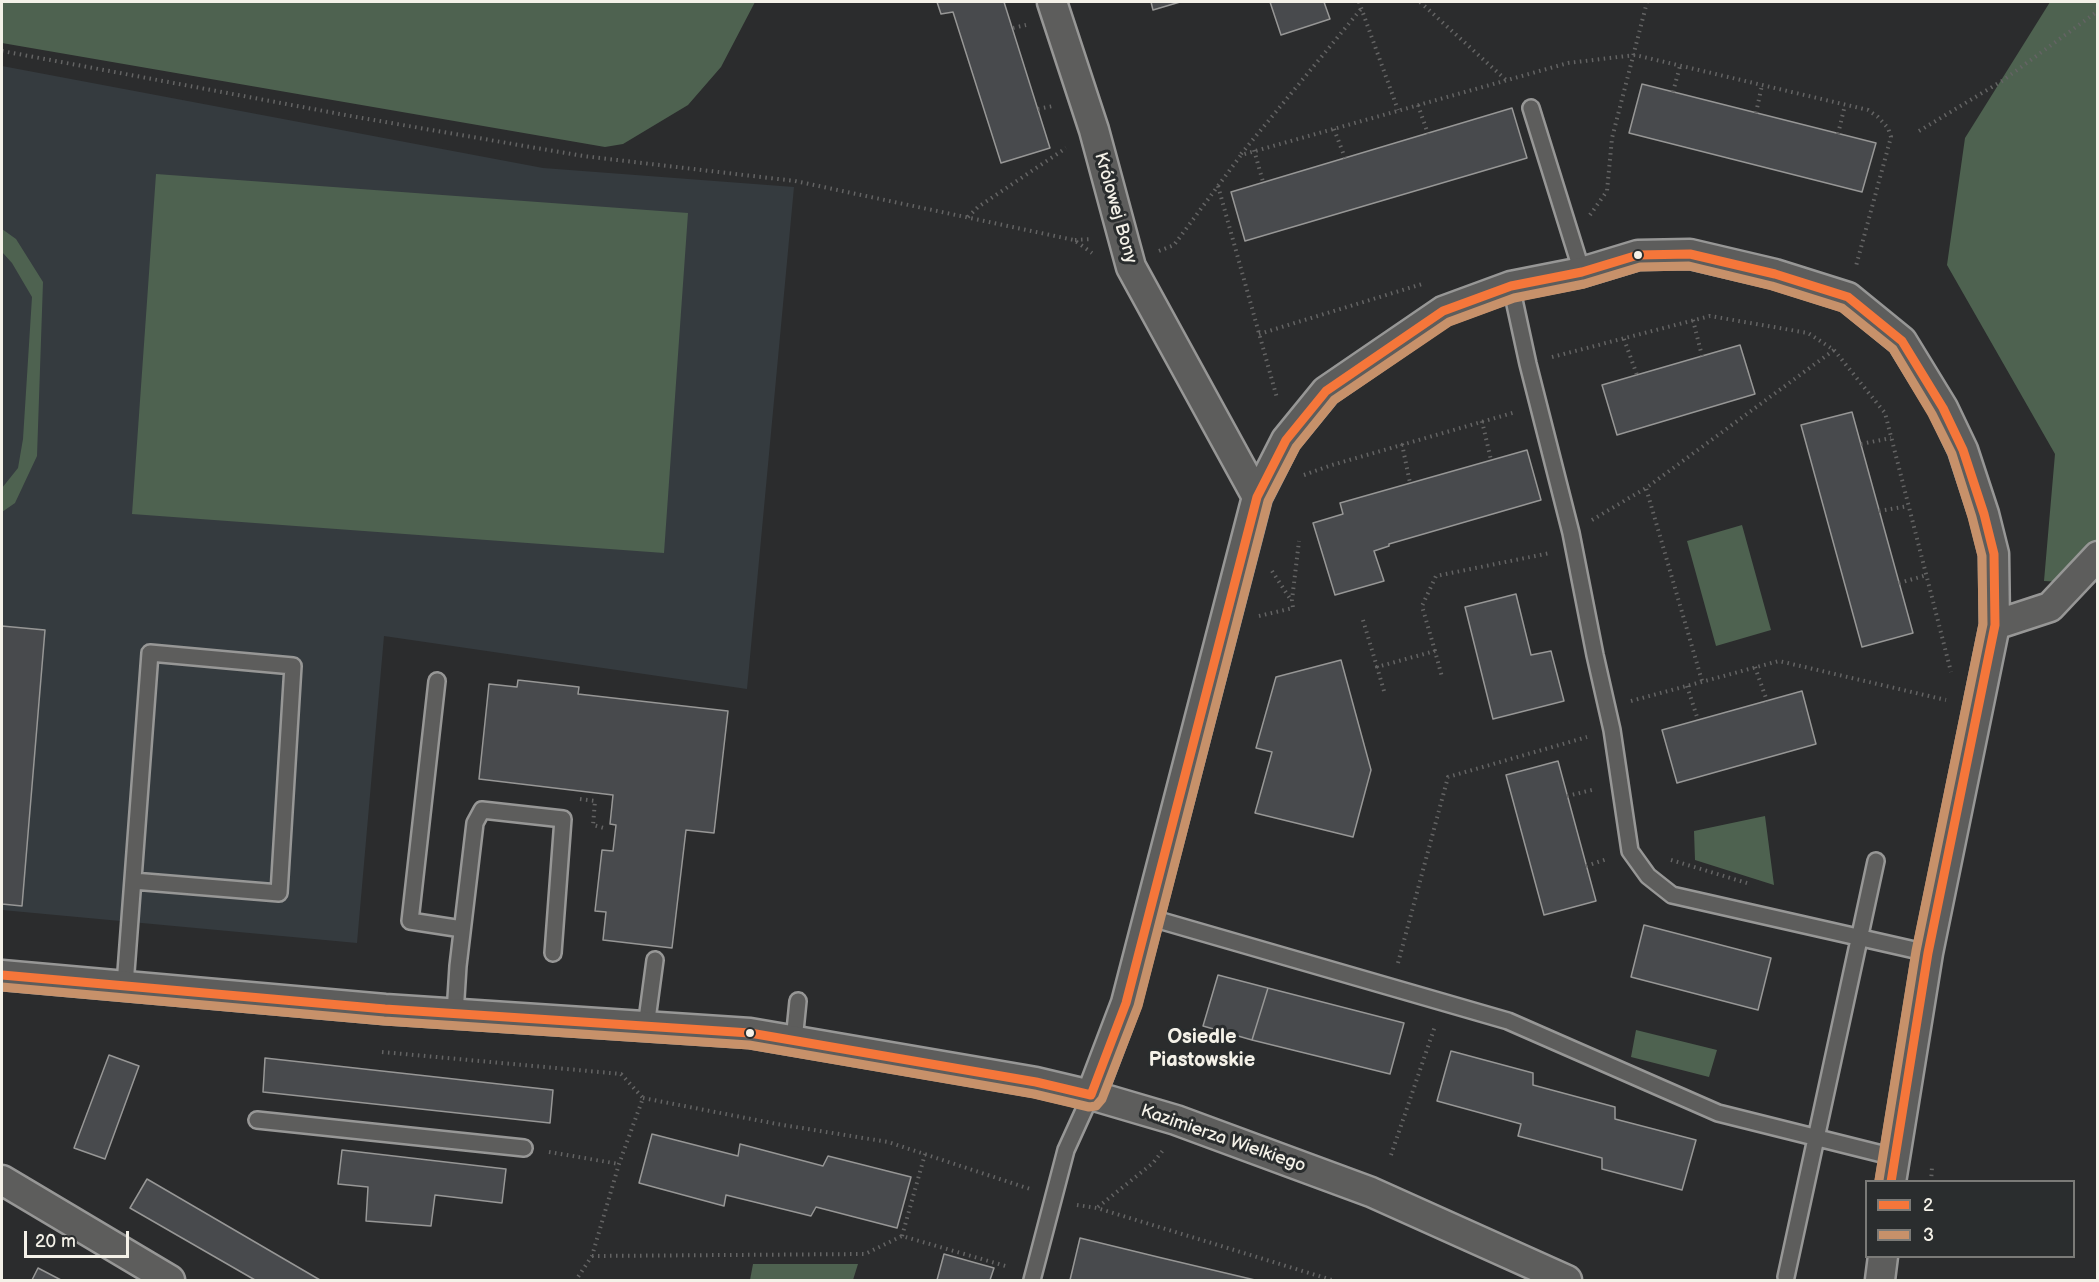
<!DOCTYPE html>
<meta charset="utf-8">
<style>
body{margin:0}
#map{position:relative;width:2099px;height:1282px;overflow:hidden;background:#2b2c2d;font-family:"Balsamiq Sans",sans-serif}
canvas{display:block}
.frame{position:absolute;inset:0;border:3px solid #f4f1e8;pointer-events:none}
.legend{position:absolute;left:1865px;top:1180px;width:210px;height:78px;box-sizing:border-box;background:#2a2d2e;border:2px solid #7b7b78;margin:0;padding:8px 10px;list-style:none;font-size:18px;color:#f4f1e8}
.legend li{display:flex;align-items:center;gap:12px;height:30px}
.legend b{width:30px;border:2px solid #7b7b78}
.scale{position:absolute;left:24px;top:1231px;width:105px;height:27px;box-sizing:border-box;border:3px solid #f4f1e8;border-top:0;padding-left:8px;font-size:18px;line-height:21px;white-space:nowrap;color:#f4f1e8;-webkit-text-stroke:4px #2a2d2e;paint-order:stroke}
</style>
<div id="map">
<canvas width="2099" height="1282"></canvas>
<div class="frame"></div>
<ul class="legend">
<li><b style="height:8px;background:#f5763a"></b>2</li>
<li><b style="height:8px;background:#c7916a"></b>3</li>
</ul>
<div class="scale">20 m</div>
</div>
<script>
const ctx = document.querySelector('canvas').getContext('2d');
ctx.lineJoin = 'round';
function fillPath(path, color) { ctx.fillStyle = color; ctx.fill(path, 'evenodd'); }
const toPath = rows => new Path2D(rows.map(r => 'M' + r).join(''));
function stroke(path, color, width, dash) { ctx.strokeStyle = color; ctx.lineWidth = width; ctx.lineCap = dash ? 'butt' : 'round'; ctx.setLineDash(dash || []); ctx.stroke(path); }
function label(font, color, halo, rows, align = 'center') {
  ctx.font = font + ' "Balsamiq Sans",sans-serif'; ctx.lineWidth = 6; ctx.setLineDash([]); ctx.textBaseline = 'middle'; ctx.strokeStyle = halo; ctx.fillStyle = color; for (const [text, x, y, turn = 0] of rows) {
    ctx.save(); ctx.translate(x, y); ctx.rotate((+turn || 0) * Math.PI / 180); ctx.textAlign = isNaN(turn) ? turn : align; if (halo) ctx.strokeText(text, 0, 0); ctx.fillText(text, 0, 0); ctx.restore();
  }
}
const built = toPath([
 [2,66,543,168,794,187,747,689,384,636,357,943,2,910]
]);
const green = toPath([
 [2,2,755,2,721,67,688,105,623,144,605,147,2,43],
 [2050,2,2097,2,2097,540,2062,582,2044,581,2055,454,1947,265,1965,138],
 [156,174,688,213,664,553,132,514],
 [2,229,16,239,43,282,37,456,15,503,2,512,2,488,18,468,23,439,32,297,12,263,2,252],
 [1742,525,1771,630,1716,646,1687,541],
 [1765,816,1774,885,1695,860,1694,831],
 [1636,1030,1717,1050,1709,1077,1631,1057],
 [753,1264,858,1264,853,1280,750,1280]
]);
const building = toPath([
 [937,2,1004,2,1050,148,1001,163,953,12,941,14,937,2],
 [1151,2,1180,2,1153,10,1151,2],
 [1270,2,1324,2,1330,19,1281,35,1270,2],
 [1642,84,1876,143,1862,192,1629,133,1642,84],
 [1512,108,1527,158,1245,241,1231,192,1512,108],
 [1740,345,1755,394,1617,435,1602,385,1740,345],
 [1852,412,1913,633,1862,647,1801,425,1852,412],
 [1527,450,1541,500,1389,544,1389,546,1374,551,1384,581,1335,595,1313,523,1343,514,1340,503,1527,450],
 [1516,594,1531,655,1551,651,1564,701,1493,719,1465,607,1516,594],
 [2,626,45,630,22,906,2,904,2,626],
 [1341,660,1371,770,1353,837,1255,813,1272,752,1256,748,1276,677,1341,660],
 [518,680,579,687,578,694,728,711,714,833,686,830,672,948,603,940,606,912,595,911,602,850,613,851,616,825,610,824,613,795,479,779,489,684,517,687,518,680],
 [1802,691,1816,744,1677,783,1662,730,1802,691],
 [1558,761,1596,901,1544,915,1506,775,1558,761],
 [1644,925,1771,958,1758,1010,1631,977,1644,925],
 [1218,975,1268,988,1252,1040,1203,1026,1218,975],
 [1268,988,1404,1023,1390,1074,1252,1040,1268,988],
 [1451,1051,1533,1073,1533,1085,1615,1107,1615,1119,1696,1140,1682,1190,1602,1169,1602,1158,1518,1136,1521,1124,1437,1101,1451,1051],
 [109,1055,139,1066,105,1159,74,1148,109,1055],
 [265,1058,553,1090,550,1123,263,1092,265,1058],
 [652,1134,738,1156,740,1144,823,1166,828,1156,911,1177,897,1228,816,1207,811,1216,726,1195,724,1206,639,1183,652,1134],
 [342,1150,506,1169,502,1203,435,1195,431,1226,366,1221,368,1187,338,1184,342,1150],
 [147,1179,320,1280,255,1280,130,1208,147,1179],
 [1080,1238,1162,1258,1255,1280,1070,1280,1080,1238],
 [944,1254,994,1268,990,1280,937,1280,944,1254],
 [38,1268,61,1280,32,1280,38,1268]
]);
const path = toPath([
 [1359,2,1398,110],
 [1420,2,1506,80],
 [1013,28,1026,25],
 [2,51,356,117,583,156,795,181,1074,240,1092,253],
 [1673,92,1680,66],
 [1418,105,1428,134],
 [1038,109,1053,106],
 [1756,113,1762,85],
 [1334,129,1345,158],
 [1919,131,2002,81,2098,11],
 [1838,134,1845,105],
 [1254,150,1263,182],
 [1241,154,1361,9],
 [1218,186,1277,398],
 [1590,215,1607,191,1612,138,1647,2],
 [968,217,978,207,1066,148],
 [1075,240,1091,239],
 [1159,251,1174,245,1241,155,1568,63,1635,55,1868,110,1878,117,1888,128,1891,137,1856,266],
 [1693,320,1702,356],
 [1259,334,1422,284],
 [1624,339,1637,375],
 [1834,350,1885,413,1951,672],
 [1552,357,1710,316,1808,333,1834,350,1646,488,1702,681],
 [1482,421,1491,460],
 [1402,444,1410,483],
 [1861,444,1891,438],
 [1304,475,1332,465,1516,412],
 [1879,511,1908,506],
 [1592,520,1646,488],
 [1272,571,1291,600],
 [1899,583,1927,575],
 [1259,616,1293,608,1292,600,1299,541],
 [1363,620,1377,667],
 [1435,651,1422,606,1436,576,1550,553],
 [1755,667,1767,701],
 [1687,686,1698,720],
 [1384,691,1377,667,1435,651,1442,677],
 [1631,701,1779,661,1946,700],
 [1567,796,1596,789],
 [580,799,595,801,593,825,604,828],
 [1671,860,1747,883],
 [1586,866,1607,859],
 [1398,963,1448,777,1587,737],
 [382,1052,621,1074,643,1098,619,1164,592,1256,576,1280],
 [643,1098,777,1124,888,1142,1030,1189],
 [549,1152,619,1164],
 [1391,1155,1435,1026],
 [1931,1182,1932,1167],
 [1077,1205,1097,1208,1332,1280],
 [1098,1207,1153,1163,1164,1149],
 [902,1236,925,1154],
 [592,1256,865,1254,902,1236,1009,1267]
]);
const lane = toPath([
 [1531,108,1582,272],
 [1511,286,1528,364,1571,533,1595,655,1612,730,1630,851,1648,876,1672,895,1928,953],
 [437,681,410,921,462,929],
 [1148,917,1508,1021,1718,1113,1894,1157],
 [125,985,150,653,293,666,279,893,133,881],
 [455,1014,458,966,475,823,482,810,563,819,553,953],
 [646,1027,655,960],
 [794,1041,798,1001],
 [257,1120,524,1148],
 [1786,1277,1876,861],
 [1032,1280,1066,1150,1091,1095]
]);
const street = toPath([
 [1052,2,1094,130,1131,267,1257,497],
 [1995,625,2050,607,2098,556],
 [2,975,385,1009,750,1033,1036,1082,1091,1095,1176,1120,1371,1192,1567,1280],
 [1091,1095,1126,1003,1257,497,1286,440,1326,391,1443,311,1511,286,1582,272,1638,255,1690,254,1775,274,1848,297,1902,341,1943,408,1963,450,1984,514,1994,554,1995,625,1928,953,1891,1182],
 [2,1180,170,1280],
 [1880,1280,1883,1256]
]);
const bus1 = toPath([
 [2,975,385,1009,750,1033,1036,1082,1091,1095,1126,1003,1257,497,1286,440,1326,391,1443,311,1511,286,1582,272,1638,255,1690,254,1775,274,1848,297,1902,341,1943,408,1963,450,1984,514,1994,554,1995,625,1928,953,1891,1182]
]);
const bus2 = toPath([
 [2,987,384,1021,749,1045,1034,1094,1089,1107,1096,1106,1102,1099,1138,1006,1268,501,1296,447,1334,400,1449,322,1514,298,1584,284,1640,267,1689,266,1772,286,1842,308,1893,349,1932,414,1952,454,1972,517,1982,556,1983,624,1916,951,1879,1180]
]);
const markers = [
 [1638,255,5,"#f4f1e8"],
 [750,1033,5,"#f4f1e8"]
];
const streetNames = [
 ["Królowej Bony",1115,208,74],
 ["Kazimierza Wielkiego",1223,1139,19]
];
const neighbourhoodNames = [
 ["Osiedle",1202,1038],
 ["Piastowskie",1202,1061]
];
fillPath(built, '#353b3f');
fillPath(green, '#4e6250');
fillPath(building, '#484a4d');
stroke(building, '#979796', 1.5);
stroke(lane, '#979796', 20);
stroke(street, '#979796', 33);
stroke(path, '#646464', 4, [1.5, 4.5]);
stroke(lane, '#5d5d5c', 15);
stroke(street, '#5d5d5c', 28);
stroke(bus1, '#f5763a', 9);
stroke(bus2, '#c7916a', 9);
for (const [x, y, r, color] of markers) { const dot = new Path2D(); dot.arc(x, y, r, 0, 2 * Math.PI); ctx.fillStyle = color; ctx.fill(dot); stroke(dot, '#2a2d2e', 2); }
label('18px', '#f4f1e8', '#2a2d2e', streetNames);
label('bold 20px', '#f4f1e8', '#2a2d2e', neighbourhoodNames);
</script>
